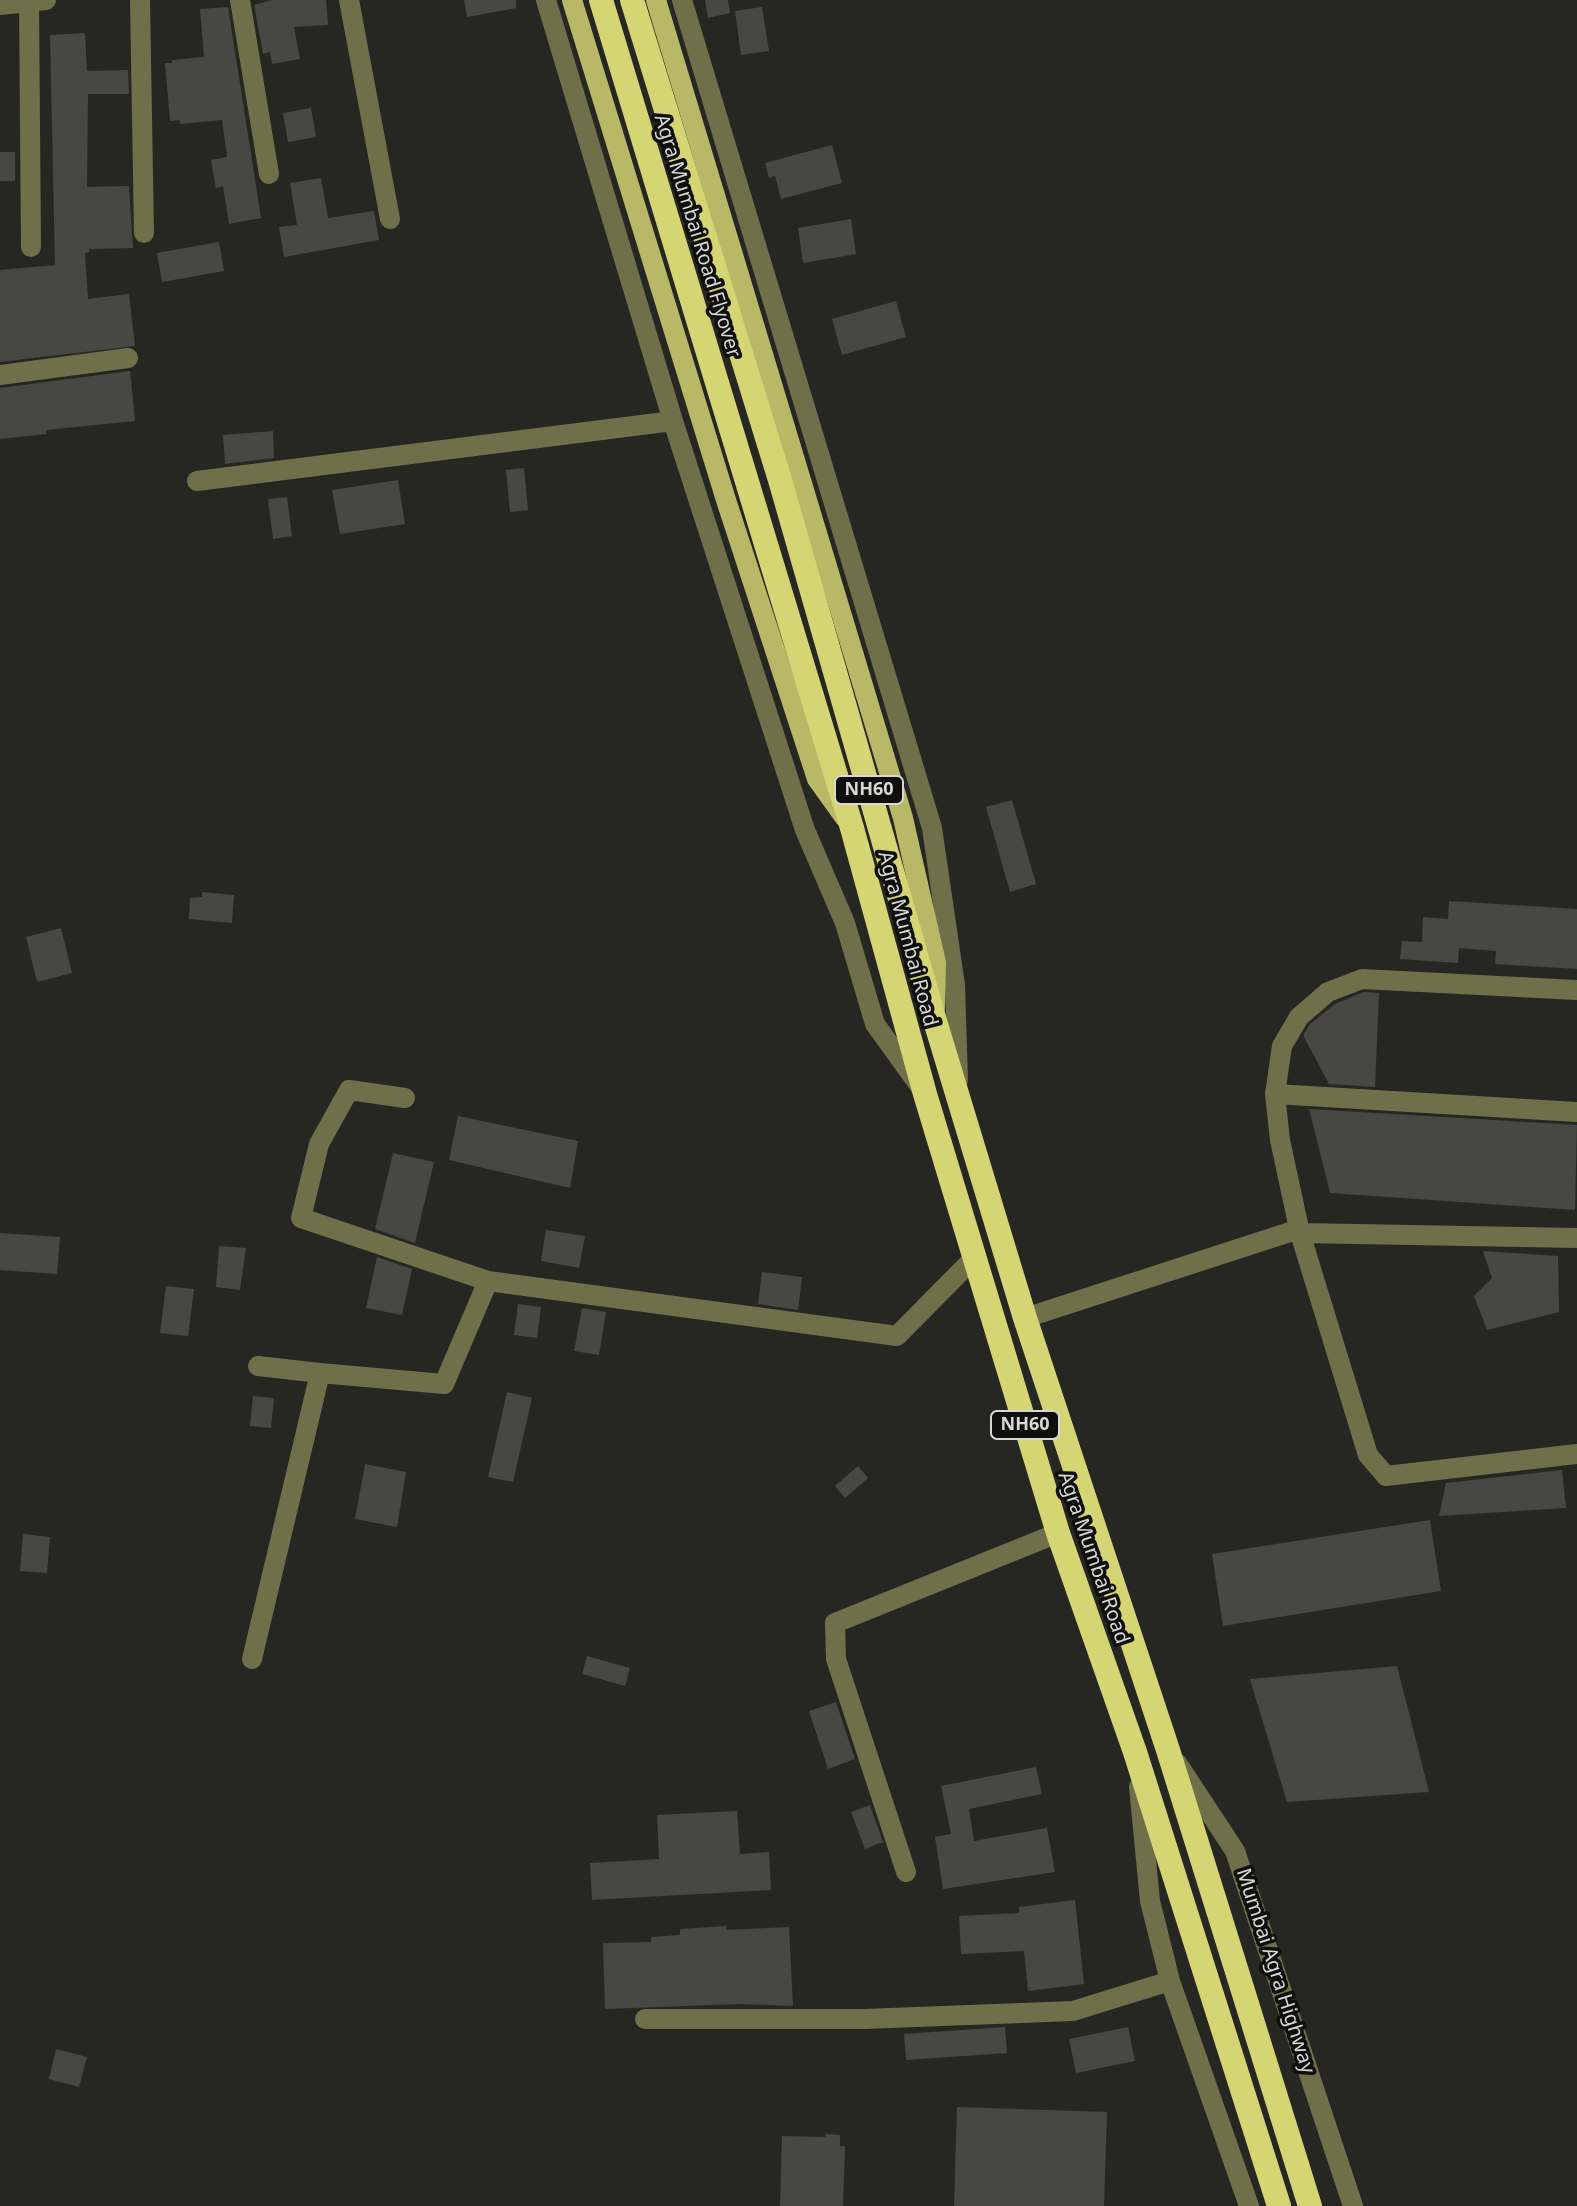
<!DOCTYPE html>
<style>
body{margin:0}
canvas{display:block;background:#262622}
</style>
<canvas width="1577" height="2206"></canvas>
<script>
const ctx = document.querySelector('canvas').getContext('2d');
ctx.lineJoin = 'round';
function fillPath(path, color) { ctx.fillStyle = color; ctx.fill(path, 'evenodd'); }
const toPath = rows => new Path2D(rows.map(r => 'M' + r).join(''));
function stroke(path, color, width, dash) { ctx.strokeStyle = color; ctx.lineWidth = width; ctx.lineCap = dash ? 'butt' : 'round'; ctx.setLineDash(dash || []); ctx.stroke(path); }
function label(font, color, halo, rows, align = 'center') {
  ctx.font = font + ' "Noto Sans",sans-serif'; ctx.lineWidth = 7; ctx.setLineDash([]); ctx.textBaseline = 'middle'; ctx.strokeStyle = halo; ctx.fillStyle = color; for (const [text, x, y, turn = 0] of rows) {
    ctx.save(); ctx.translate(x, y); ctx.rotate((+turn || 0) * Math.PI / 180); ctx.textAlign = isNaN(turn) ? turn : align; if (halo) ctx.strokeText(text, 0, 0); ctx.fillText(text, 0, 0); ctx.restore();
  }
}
const building = toPath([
 [272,0,326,0,328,25,294,27,300,59,272,64,270,52,263,54,254,5],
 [464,0,516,0,516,8,467,17],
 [705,0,728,0,730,13,708,18],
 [228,7,261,218,229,224,223,186,216,188,211,160,227,157,222,120,180,124,180,120,170,121,165,63,172,63,172,60,204,57,200,9],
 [762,7,769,51,741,55,735,11],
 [85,33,87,71,128,70,129,94,88,94,87,187,129,186,133,248,89,249,89,252,85,253,88,299,129,294,135,346,0,362,0,270,55,265,50,35],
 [311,108,316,137,288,142,283,113],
 [832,145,842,183,781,199,775,176,769,178,765,163],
 [0,152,15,152,15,181,0,181],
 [321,178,328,218,374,211,379,240,284,257,279,227,297,225,290,183],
 [851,219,856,254,803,263,798,228],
 [219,242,224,271,162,282,157,253],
 [896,301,906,337,842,355,832,319],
 [130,371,135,421,46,430,46,434,0,439,0,388],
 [273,431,274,458,225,464,223,435],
 [524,468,528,510,510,512,506,470],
 [398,480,405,524,340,534,332,490],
 [287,497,292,536,273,539,268,499],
 [1012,800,1036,884,1010,892,986,807],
 [202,892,234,895,232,923,189,919,190,898,202,897],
 [1449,901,1577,909,1577,969,1495,964,1496,951,1459,948,1458,963,1400,959,1402,941,1422,942,1423,917,1448,919],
 [61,928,72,973,37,982,26,937],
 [1364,992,1379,993,1375,1087,1329,1084,1304,1037,1304,1034,1309,1025,1335,1004],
 [1309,1109,1577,1125,1575,1210,1330,1193],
 [458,1116,578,1141,570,1188,449,1160],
 [393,1153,434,1162,415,1243,375,1229],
 [546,1230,585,1236,579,1268,541,1261],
 [0,1233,60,1237,57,1274,0,1270],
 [219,1246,246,1248,240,1290,216,1287],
 [1483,1251,1558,1256,1559,1312,1487,1330,1474,1296,1492,1278],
 [377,1257,412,1269,402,1315,366,1308],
 [762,1272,802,1277,798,1310,758,1304],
 [166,1286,194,1289,188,1336,160,1333],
 [518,1304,541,1307,537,1338,514,1335],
 [582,1308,606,1312,599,1355,574,1351],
 [507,1392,532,1398,513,1482,488,1477],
 [253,1396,274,1398,271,1428,250,1426],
 [365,1464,406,1472,397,1527,355,1519],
 [858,1466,868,1478,845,1498,835,1486],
 [1562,1470,1566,1508,1439,1516,1446,1483],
 [1430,1520,1441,1591,1223,1626,1212,1554],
 [23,1534,50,1537,47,1573,20,1571],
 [587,1656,630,1668,625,1686,582,1674],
 [1397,1666,1429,1792,1287,1802,1250,1679],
 [836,1702,855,1759,828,1769,809,1711],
 [1036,1767,1042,1794,969,1809,974,1841,1047,1828,1055,1872,943,1889,935,1837,951,1834,941,1786],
 [870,1805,883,1842,865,1849,851,1812],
 [737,1811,740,1854,769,1852,771,1890,592,1900,590,1863,659,1859,657,1815],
 [1075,1900,1084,1984,1028,1991,1024,1951,961,1954,959,1916,1019,1913,1019,1907],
 [726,1926,726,1930,789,1927,793,2006,740,2004,605,2009,603,1943,651,1942,651,1937,680,1935,680,1929],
 [1005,2027,1007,2053,906,2060,904,2034],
 [1128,2027,1135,2061,1076,2073,1069,2039],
 [56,2049,87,2057,79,2087,49,2079],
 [957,2107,1107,2112,1104,2206,954,2206],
 [826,2134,840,2135,840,2146,845,2146,843,2206,780,2206,782,2136,825,2137]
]);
const minor = toPath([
 [140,0,144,233],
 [240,0,269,174],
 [349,0,390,219],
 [546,0,673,421,805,830,845,923,875,1024,919,1085],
 [682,0,932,828,955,985,958,1080],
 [29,2,31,247],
 [0,5,46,0],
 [0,375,128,358],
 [197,481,673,421],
 [1577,990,1362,979,1328,992,1299,1017,1282,1046,1275,1094,1280,1140,1300,1233,1577,1238],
 [1275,1094,1577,1112],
 [405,1098,349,1090,319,1144,301,1218,488,1281],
 [1025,1318,1290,1232,1300,1233,1368,1455,1386,1476,1577,1454],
 [258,1366,320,1373],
 [252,1659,320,1373,444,1384,488,1281,897,1336,974,1258],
 [1177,1763,1235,1851,1353,2206],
 [1139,1787,1150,1901,1170,1981,1249,2206],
 [906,1872,836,1659,835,1623,1058,1533],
 [645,2019,864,2019,1073,2011,1170,1981]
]);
const major = toPath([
 [572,0,726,500,817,779,845,818],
 [656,0,903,818,936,963,935,1008]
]);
const highway = toPath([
 [601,0,852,828,925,1094,1058,1533,1135,1752,1279,2206],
 [632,0,780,480,935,1021,1025,1318,1168,1750,1310,2206]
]);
const shields = [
 [869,790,68],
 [1025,1425,68]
];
const shieldNames = [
 ["NH60",869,790],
 ["NH60",1025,1425]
];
const streetNames = [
 ["Agra Mumbai Road Flyover",697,236,73],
 ["Agra Mumbai Road",907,939,75],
 ["Agra Mumbai Road",1093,1558,71],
 ["Mumbai Agra Highway",1275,1971,72]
];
fillPath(building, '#474743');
stroke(minor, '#6f6f49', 20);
stroke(major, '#b9b867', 20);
stroke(highway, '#d6d573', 24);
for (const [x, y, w] of shields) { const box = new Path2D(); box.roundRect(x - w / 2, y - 14, w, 28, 6); ctx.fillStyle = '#0f0f0d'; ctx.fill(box); stroke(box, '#d8d8d6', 2); }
label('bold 18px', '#d8d8d6', null, shieldNames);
label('20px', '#d8d8d6', '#0f0f0d', streetNames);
</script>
